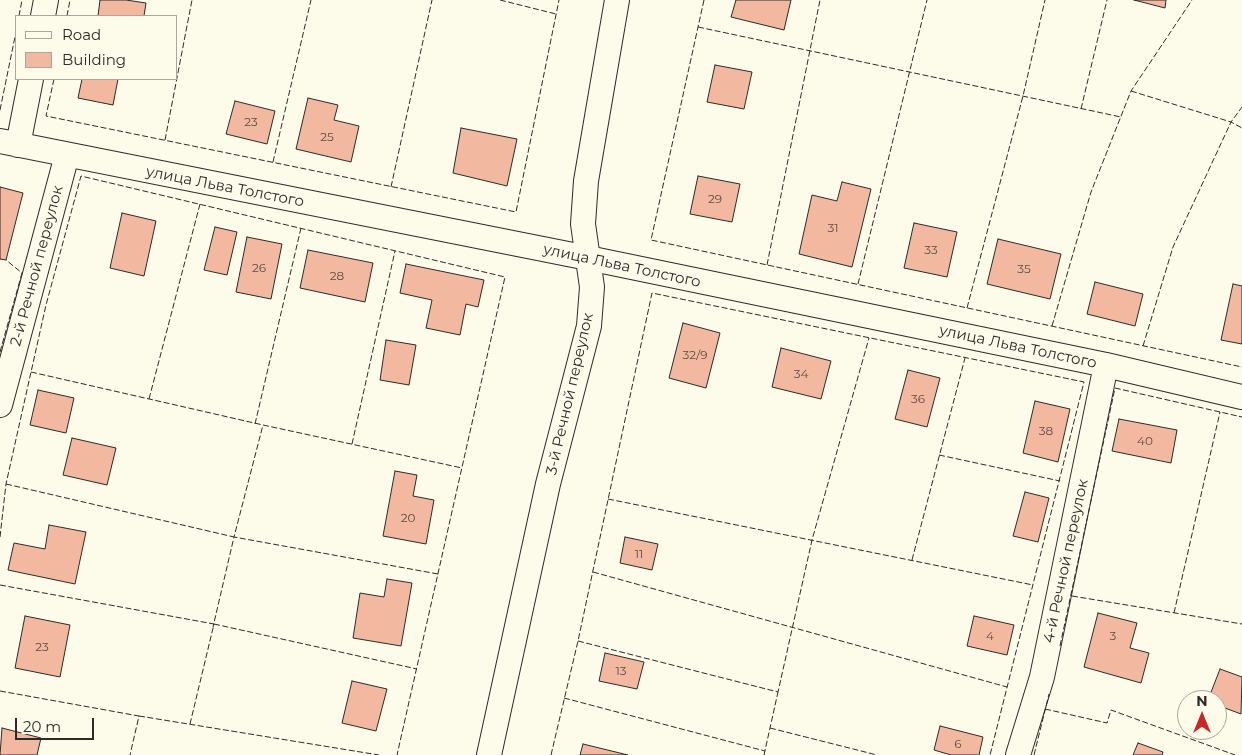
<!DOCTYPE html>
<meta charset="utf-8">
<style>
body{margin:0}
#map{position:relative;width:1242px;height:755px;overflow:hidden;background:#fdfbea;font-family:Montserrat,sans-serif}
canvas{display:block}
.legend{position:absolute;left:15px;top:15px;width:162px;height:65px;box-sizing:border-box;background:#fdfbea;border:1px solid #a9a89e;margin:0;padding:6px 9px;list-style:none;font-size:15px;color:#2b2b2b}
.legend li{display:flex;align-items:center;gap:10px;height:25px}
.legend b{width:25px;border:1px solid #a9a89e}
.north{position:absolute;left:1177px;top:690px;width:50px;height:50px;box-sizing:border-box;background:#fdfbea;border:1px solid #a9a89e;border-radius:50%;rotate:0deg;font-size:14px;font-weight:700;line-height:20px;text-align:center;color:#2b2b2b}
.north::after{content:'';display:block;margin:auto;width:18px;height:22px;background:#c62828;clip-path:polygon(50% 0,100% 100%,50% 72%,0 100%)}
.scale{position:absolute;left:15px;top:718px;width:79px;height:22px;box-sizing:border-box;border:2px solid #2b2b2b;border-top:0;padding-left:6px;font-size:15px;line-height:18px;white-space:nowrap;color:#2b2b2b;-webkit-text-stroke:4px #fdfbea;paint-order:stroke}
</style>
<div id="map">
<canvas width="1242" height="755"></canvas>
<ul class="legend">
<li><b style="height:6px;background:#fdfbea"></b>Road</li>
<li><b style="height:14px;background:#f2b8a0"></b>Building</li>
</ul>
<div class="north">N</div>
<div class="scale">20 m</div>
</div>
<script>
const ctx = document.querySelector('canvas').getContext('2d');
ctx.lineJoin = 'round';
function fillPath(path, color) { ctx.fillStyle = color; ctx.fill(path, 'evenodd'); }
const toPath = rows => new Path2D(rows.map(r => 'M' + r).join(''));
function stroke(path, color, width, dash) { ctx.strokeStyle = color; ctx.lineWidth = width; ctx.lineCap = dash ? 'butt' : 'round'; ctx.setLineDash(dash || []); ctx.stroke(path); }
function label(font, color, halo, rows, align = 'center') {
  ctx.font = font + ' Montserrat,sans-serif'; ctx.lineWidth = 4; ctx.setLineDash([]); ctx.textBaseline = 'middle'; ctx.strokeStyle = halo; ctx.fillStyle = color; for (const [text, x, y, turn = 0] of rows) {
    ctx.save(); ctx.translate(x, y); ctx.rotate((+turn || 0) * Math.PI / 180); ctx.textAlign = isNaN(turn) ? turn : align; if (halo) ctx.strokeText(text, 0, 0); ctx.fillText(text, 0, 0); ctx.restore();
  }
}
const building = toPath([
 [100,0,126,0,146,3,144,16,98,16,100,0],
 [736,0,791,0,784,30,731,17,736,0],
 [1134,0,1166,0,1165,8,1134,0],
 [715,65,752,72,744,109,707,102,715,65],
 [82,79,118,79,113,105,78,98,82,79],
 [308,98,338,105,334,120,359,126,351,162,296,149,308,98],
 [235,101,275,111,267,144,226,134,235,101],
 [461,128,517,139,507,186,453,173,461,128],
 [698,176,740,184,732,222,690,214,698,176],
 [842,182,871,189,852,267,799,254,812,195,837,201,842,182],
 [0,187,23,193,6,260,0,259,0,187],
 [122,213,156,221,144,276,110,268,122,213],
 [914,223,957,232,947,277,904,268,914,223],
 [215,227,237,232,227,275,204,270,215,227],
 [247,237,282,244,271,299,236,292,247,237],
 [998,239,1061,254,1050,299,987,284,998,239],
 [308,250,373,263,365,302,300,288,308,250],
 [406,264,484,280,478,307,466,304,460,335,426,328,432,300,400,293,406,264],
 [1095,282,1143,294,1135,326,1087,314,1095,282],
 [1233,284,1242,286,1242,344,1221,340,1233,284],
 [683,323,720,333,706,388,669,378,683,323],
 [386,340,416,345,409,385,380,380,386,340],
 [781,348,831,361,821,399,772,387,781,348],
 [908,370,940,378,927,427,895,419,908,370],
 [38,390,74,398,66,433,30,425,38,390],
 [1035,401,1070,409,1058,462,1023,453,1035,401],
 [1119,419,1177,430,1171,463,1112,451,1119,419],
 [72,438,116,448,107,485,63,475,72,438],
 [395,471,417,475,413,496,434,500,426,544,383,536,395,471],
 [1025,492,1049,498,1038,542,1013,536,1025,492],
 [49,525,86,532,75,584,8,570,14,543,45,549,49,525],
 [625,537,658,544,652,570,620,563,625,537],
 [387,579,412,583,401,646,353,638,360,593,384,597,387,579],
 [1098,613,1137,623,1130,648,1149,653,1141,683,1084,667,1098,613],
 [25,616,70,625,60,677,15,668,25,616],
 [974,616,1014,625,1007,655,967,646,974,616],
 [605,653,644,662,637,689,599,681,605,653],
 [1220,669,1242,677,1241,714,1217,705,1217,700,1208,700,1220,669],
 [352,681,387,689,376,731,342,723,352,681],
 [940,726,983,737,979,755,951,755,934,750,940,726],
 [2,728,41,738,37,755,0,755,2,728],
 [1138,743,1163,752,1162,755,1133,755,1138,743],
 [583,744,628,755,580,755,583,744]
]);
const minor = toPath([
 [43,16,46,0],
 [0,141,588,258,1106,365,1242,397],
 [18,145,31,79],
 [0,405,67,155],
 [489,755,548,484,589,326,592,287,583,224,586,181,617,0],
 [1018,755,1042,677,1106,365]
]);
const fence = toPath([
 [500,0,556,14],
 [704,0,651,240,1242,367],
 [19,16,22,0],
 [67,16,70,0],
 [698,27,1121,117],
 [54,79,46,116,516,212,559,0],
 [1131,91,1231,122,1242,128],
 [1081,109,1107,0],
 [0,110,16,32],
 [165,140,192,0],
 [273,162,311,0],
 [391,187,432,0],
 [767,265,820,0],
 [858,284,927,0],
 [967,308,1023,96,1045,0],
 [1052,326,1091,192,1131,91,1192,0],
 [1143,346,1173,247,1231,122,1242,107],
 [0,352,22,273,6,260],
 [31,372,263,425],
 [149,399,200,204],
 [255,424,301,228],
 [352,444,395,251],
 [939,455,1060,481],
 [6,484,234,537,213,627],
 [608,499,1033,585],
 [0,537,6,484,46,305,81,176,505,277,397,755],
 [912,560,965,358],
 [593,572,1007,687],
 [438,574,234,537,263,425,462,468],
 [0,585,214,624,190,724],
 [1072,596,1242,624],
 [1174,613,1220,412],
 [214,624,417,669],
 [578,641,778,692,812,540,869,338],
 [1060,646,1115,388,1242,417],
 [0,691,139,716,130,755],
 [564,698,765,751],
 [1045,709,1107,723,1111,710,1235,755],
 [139,716,379,755],
 [770,728,877,755],
 [551,755,578,641,652,293,1084,382,990,755],
 [764,755,778,692],
 [1034,755,1049,694]
]);
const numberNames = [
 ["23",251,122],
 ["25",327,137],
 ["29",715,199],
 ["31",833,228],
 ["33",931,250],
 ["26",259,268],
 ["35",1024,269],
 ["28",337,276],
 ["32/9",695,355],
 ["34",801,374],
 ["36",918,399],
 ["38",1046,431],
 ["40",1145,441],
 ["20",408,518],
 ["11",639,554],
 ["4",990,636],
 ["3",1113,636],
 ["23",42,647],
 ["13",621,671],
 ["6",958,744]
];
const streetNames = [
 ["улица Льва Толстого",225,187,11],
 ["2-й Речной переулок",37,266,-75],
 ["улица Льва Толстого",622,266,12],
 ["улица Льва Толстого",1018,347,12],
 ["3-й Речной переулок",570,394,-77],
 ["4-й Речной переулок",1066,561,-78]
];
fillPath(building, '#f2b8a0');
stroke(building, '#2b2b2b', 1);
stroke(minor, '#2b2b2b', 26);
stroke(minor, '#fdfbea', 24);
stroke(fence, '#2b2b2b', 1, [6, 2.5]);
label('12px', '#5d4e48', null, numberNames);
label('15px', '#2b2b2b', '#fdfbea', streetNames);
</script>
